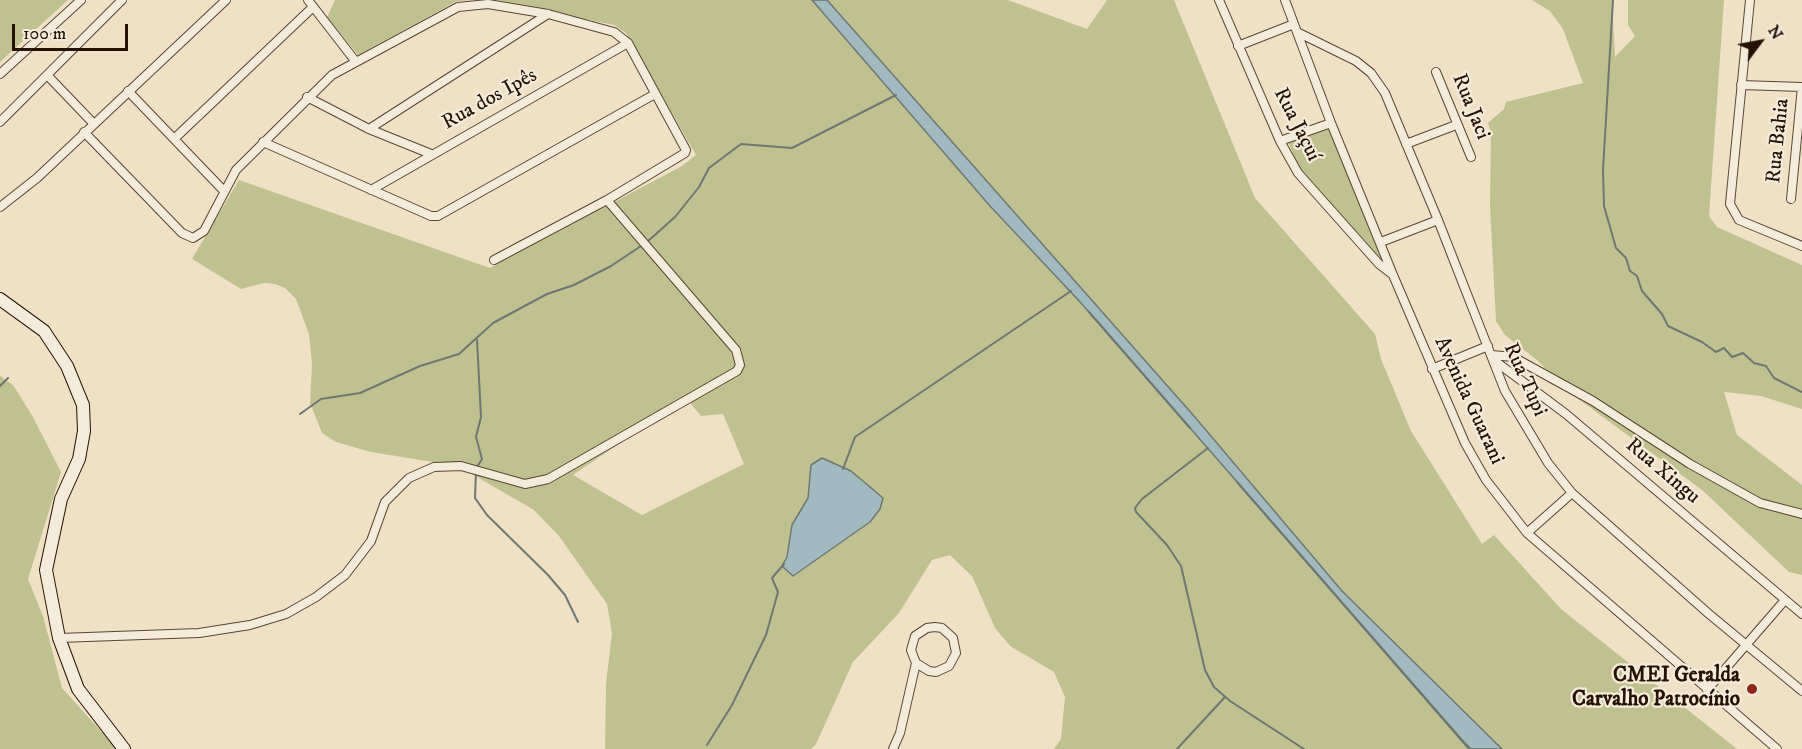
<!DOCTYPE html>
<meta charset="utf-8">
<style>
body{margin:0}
#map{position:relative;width:1802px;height:749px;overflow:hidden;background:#f0e0c6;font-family:"IM FELL DW Pica",serif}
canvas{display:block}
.north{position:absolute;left:1730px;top:12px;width:60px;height:60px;-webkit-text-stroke:4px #f5ebda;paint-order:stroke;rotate:58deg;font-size:16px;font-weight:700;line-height:24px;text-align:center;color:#251202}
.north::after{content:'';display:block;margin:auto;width:21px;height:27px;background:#251202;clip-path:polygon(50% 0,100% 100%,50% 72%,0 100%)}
.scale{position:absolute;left:12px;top:24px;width:116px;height:27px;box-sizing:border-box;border:3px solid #251202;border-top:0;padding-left:8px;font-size:18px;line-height:21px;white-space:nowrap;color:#251202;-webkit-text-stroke:4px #f5ebda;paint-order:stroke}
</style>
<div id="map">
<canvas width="1802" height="749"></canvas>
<div class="north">N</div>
<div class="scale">100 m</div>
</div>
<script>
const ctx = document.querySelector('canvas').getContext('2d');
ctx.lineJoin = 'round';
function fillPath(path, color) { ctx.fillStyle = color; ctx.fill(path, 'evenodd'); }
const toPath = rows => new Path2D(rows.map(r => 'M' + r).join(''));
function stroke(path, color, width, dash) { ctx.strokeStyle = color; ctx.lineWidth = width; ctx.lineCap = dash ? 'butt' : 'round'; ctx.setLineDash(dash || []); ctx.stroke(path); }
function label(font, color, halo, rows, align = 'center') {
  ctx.font = font + ' "IM FELL DW Pica",serif'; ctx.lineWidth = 4.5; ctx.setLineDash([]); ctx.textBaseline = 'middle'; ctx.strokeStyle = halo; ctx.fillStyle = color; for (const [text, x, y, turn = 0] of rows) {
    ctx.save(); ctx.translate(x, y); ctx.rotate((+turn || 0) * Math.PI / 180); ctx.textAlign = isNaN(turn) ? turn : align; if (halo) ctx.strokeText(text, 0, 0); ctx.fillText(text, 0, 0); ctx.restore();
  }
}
const green = toPath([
 [0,0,68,0,0,62],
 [335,0,476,0,457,1,358,55,327,17],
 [492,0,812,0,990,206,1081,303,1471,749,1054,749,1061,739,1065,697,1054,672,1010,646,995,628,972,576,950,555,932,560,899,613,853,662,816,744,811,749,605,749,606,684,612,633,607,604,559,536,534,510,458,466,371,452,336,442,322,433,310,403,312,364,309,334,296,299,285,288,275,284,264,283,241,289,192,259,239,180,490,268,682,166,696,155,626,33,614,25],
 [686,398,701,416,723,414,744,464,642,515,573,475],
 [811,465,870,522,794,576,783,566,787,557,792,525,808,498],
 [827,0,1008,0,1087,29,1107,0,1174,0,1255,198,1375,334,1381,359,1411,431,1482,544,1494,535,1561,609,1737,749,1502,749,1342,591],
 [1532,0,1612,0,1615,57,1635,36,1628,25,1628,0,1724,0,1709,216,1717,227,1802,265,1802,409,1761,396,1724,392,1737,435,1802,485,1802,575,1789,572,1702,490,1565,389,1537,360,1505,335,1496,321,1490,206,1491,134,1488,123,1504,109,1506,102,1583,83,1563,29,1550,11],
 [1329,126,1382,255,1379,257,1301,173,1288,142],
 [0,376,13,385,33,417,61,472,28,579,43,616,62,688,117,749,0,749]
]);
const water = toPath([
 [812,0,827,0,1194,416,1342,591,1502,749,1471,749,1464,742,1081,303,990,206,812,0],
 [822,458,851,471,883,498,880,509,870,522,793,576,782,566,787,557,792,525,808,498,811,465,822,458]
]);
const stream = toPath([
 [1613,0,1603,170,1604,206,1616,248,1626,258,1630,271,1637,276,1642,291,1662,314,1668,326,1702,342,1716,352,1724,348,1732,357,1743,353,1754,363,1766,366,1774,378,1802,392],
 [647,242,675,217,699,187,709,168,741,144,792,148,896,95],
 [1089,312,1190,428],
 [477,340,481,417,476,437,482,459,477,467],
 [0,386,8,378],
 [300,414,321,399,360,393,420,366,459,354,493,323,547,294,574,285,611,266,641,246],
 [1208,448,1142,499,1135,508,1136,512,1167,545,1181,566,1205,670,1214,687,1230,701,1304,749],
 [843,469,855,437,1071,291],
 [476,471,475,498,487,515,548,575,565,595,578,622],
 [1237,482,1469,749],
 [707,745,732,705,766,635,778,592,772,578,784,564],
 [1177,749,1225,697]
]);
const street = toPath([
 [308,0,356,62],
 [1219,0,1280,141,1298,173,1379,264,1392,274],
 [1285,0,1331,123,1393,275,1465,443,1486,480,1527,533,1777,749],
 [1750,0,1730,204,1739,220,1802,246],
 [1297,32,1356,61,1371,73,1385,93,1438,220,1505,391,1548,463,1572,493,1709,614,1802,691],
 [1238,46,1294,24],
 [1436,72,1471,157],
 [0,74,81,0],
 [48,76,93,123],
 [1741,85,1802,87],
 [128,91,224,191],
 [307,97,369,129,431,154],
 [0,122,122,0],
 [369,129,548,14],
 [84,132,182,233,193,238,204,231,236,170,332,75,458,7,488,4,548,14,614,32,628,43,686,150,685,153,607,200,494,260],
 [174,139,313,7],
 [1280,141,1331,123],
 [263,142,431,216,438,216,655,94],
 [1406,144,1456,125],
 [371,190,628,43],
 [1791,199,1802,87],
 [0,207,37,178,226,0],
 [1381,242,1438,220],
 [1492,355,1513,357,1593,401,1690,464,1760,503,1802,514],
 [1495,361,1566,414,1802,614],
 [1432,369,1488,346],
 [1527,533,1572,493],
 [59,638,199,633,250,625,286,614,316,597,345,575,371,541,385,502,409,478,434,467,461,466,525,484,548,479,737,371,740,365,736,350,607,200],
 [1707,690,1785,600],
 [893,749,900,733,916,663,911,650,915,636,927,628,935,627,942,628,953,638,956,653,949,666,936,672,929,671,916,663]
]);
const secondary = toPath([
 [0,299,44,331,67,366,83,405,84,431,79,459,61,499,46,570,59,638,78,689,124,749]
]);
const markers = [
 [1752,689,6,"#8f2418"]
];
const streetNames = [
 ["Rua dos Ipês",490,100,-29],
 ["Rua Jaci",1470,107,68],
 ["Rua Jaçuí",1296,125,63],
 ["Rua Bahia",1779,141,-84],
 ["Rua Tupi",1524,380,66],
 ["Avenida Guarani",1468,401,65],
 ["Rua Xingu",1662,472,40]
];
const poiNames = [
 ["CMEI Geralda",1740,677],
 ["Carvalho Patrocínio",1740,701]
];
fillPath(green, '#c0c191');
fillPath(water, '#a0babf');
stroke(water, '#6f7773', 1.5);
stroke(stream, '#6f7773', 2);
stroke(street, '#584633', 10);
stroke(secondary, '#251202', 14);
stroke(street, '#f5ebda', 8);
stroke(secondary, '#f5ebda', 12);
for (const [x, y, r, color] of markers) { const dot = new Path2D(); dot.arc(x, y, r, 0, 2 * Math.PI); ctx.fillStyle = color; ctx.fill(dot); stroke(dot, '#f5ebda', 2); }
label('21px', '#251202', '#f5ebda', streetNames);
label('bold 21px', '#251202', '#f5ebda', poiNames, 'right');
</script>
